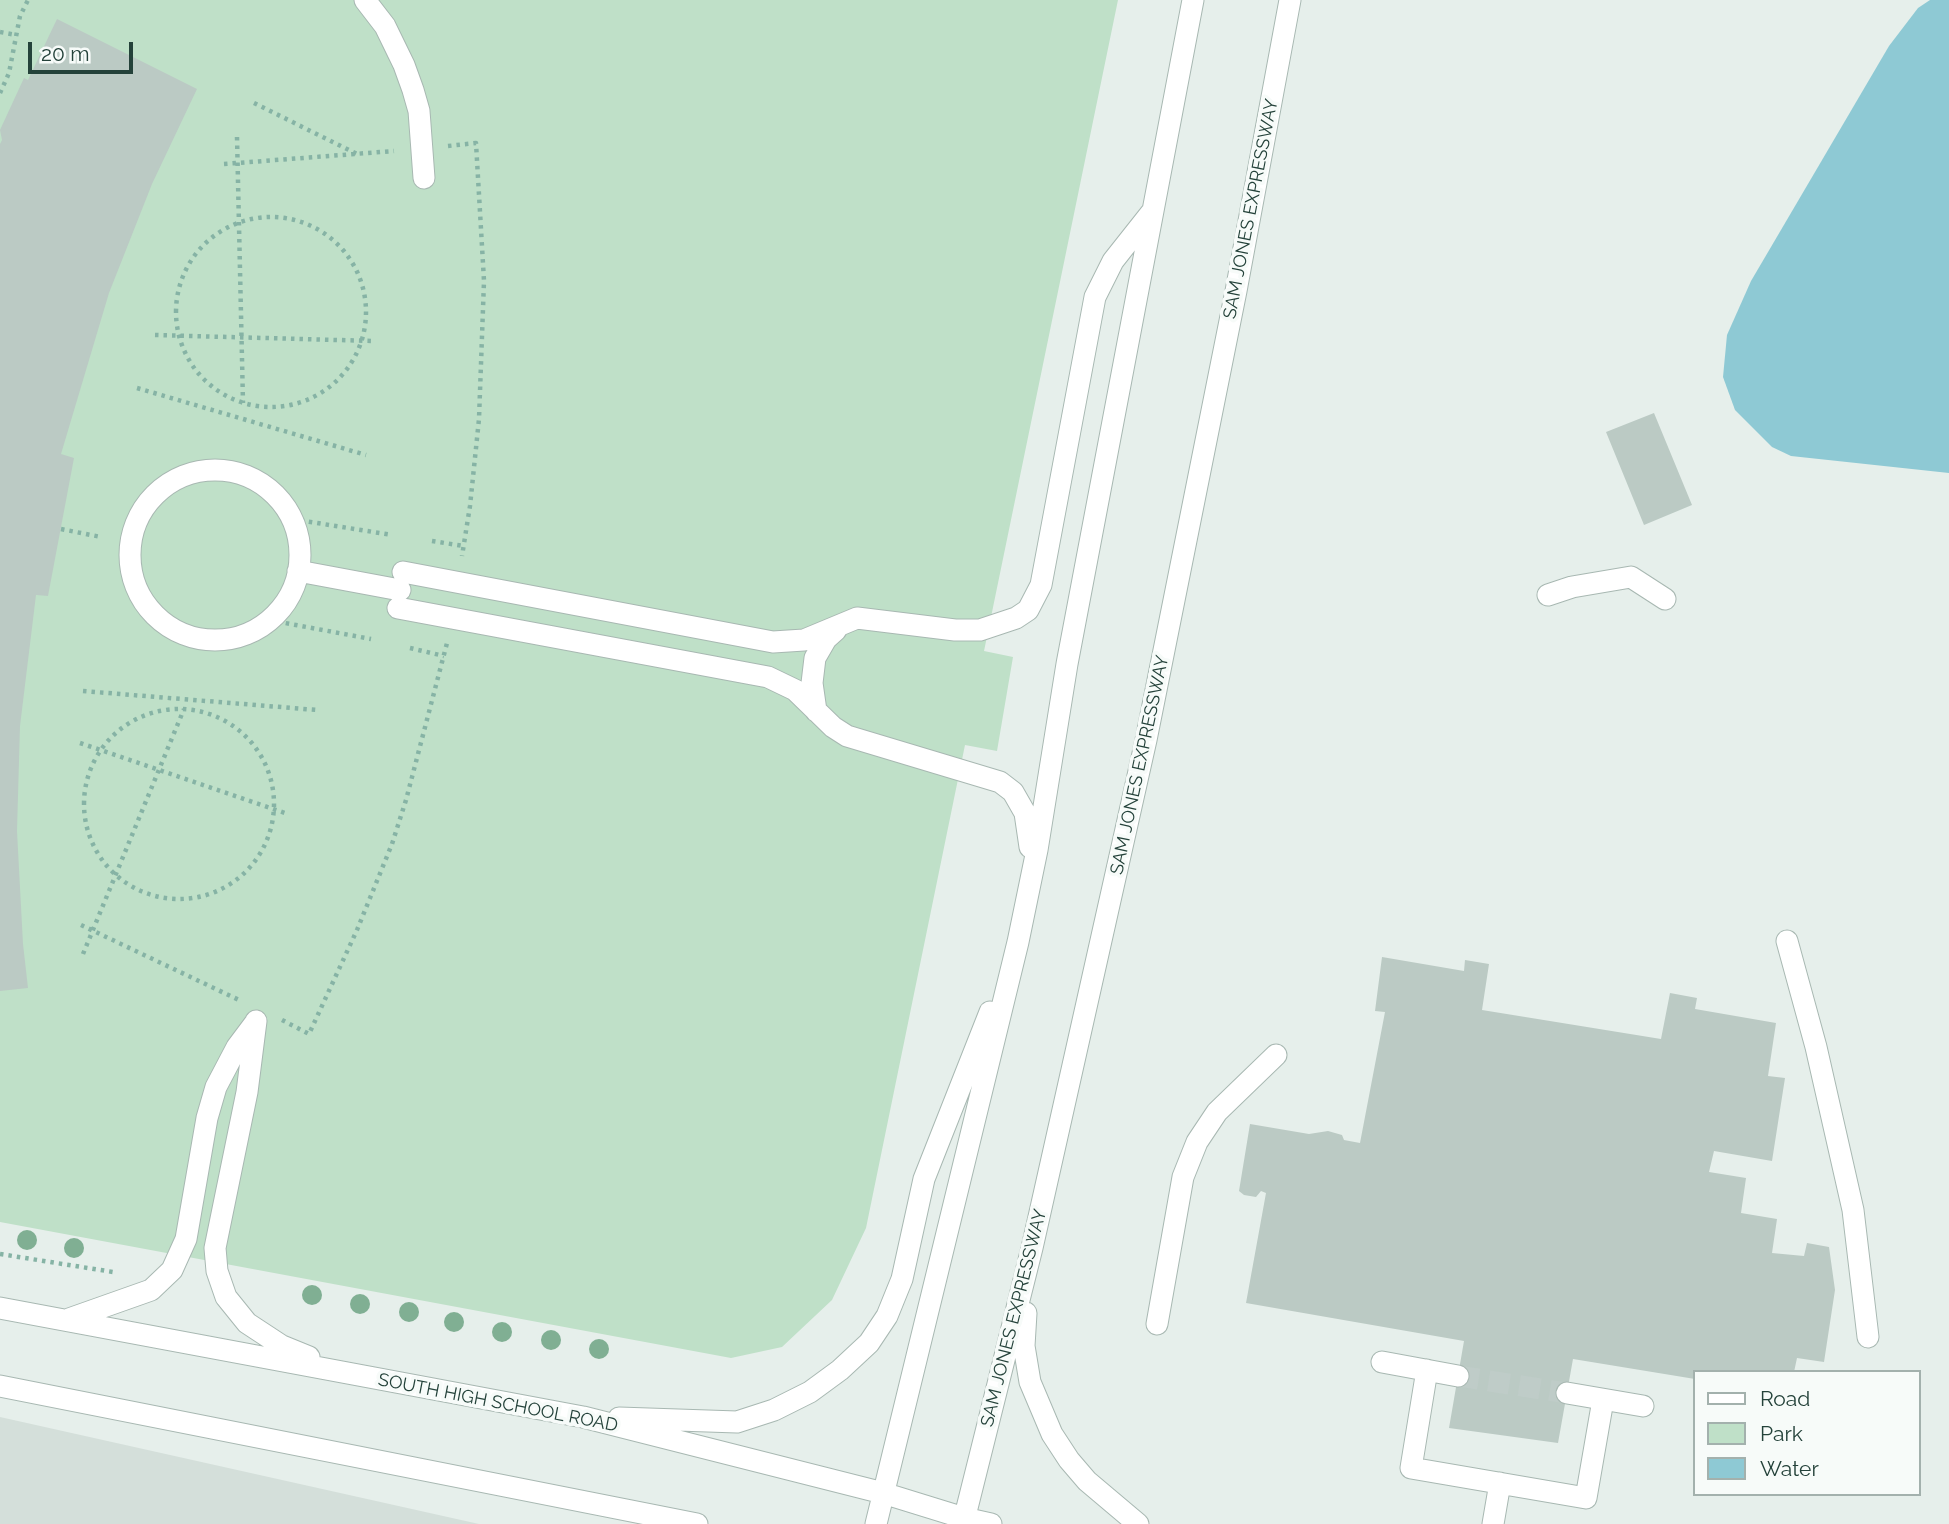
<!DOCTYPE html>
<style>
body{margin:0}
#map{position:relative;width:1949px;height:1524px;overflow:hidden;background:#e6efeb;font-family:Raleway,sans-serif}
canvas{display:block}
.legend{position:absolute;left:1693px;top:1370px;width:228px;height:126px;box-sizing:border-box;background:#f7fbf9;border:2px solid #a3b1ad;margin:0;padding:9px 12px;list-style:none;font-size:21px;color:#24423a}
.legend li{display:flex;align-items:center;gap:14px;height:35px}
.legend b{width:35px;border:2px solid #a3b1ad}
.scale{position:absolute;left:28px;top:42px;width:105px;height:32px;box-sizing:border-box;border:4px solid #24423a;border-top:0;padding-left:9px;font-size:21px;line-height:24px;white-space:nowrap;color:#24423a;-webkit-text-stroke:5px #f7fbf9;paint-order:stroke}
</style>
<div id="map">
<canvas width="1949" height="1524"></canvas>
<ul class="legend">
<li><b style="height:9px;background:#fff"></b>Road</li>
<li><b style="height:19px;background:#bfe0c8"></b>Park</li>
<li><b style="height:19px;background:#8ec9d4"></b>Water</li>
</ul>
<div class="scale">20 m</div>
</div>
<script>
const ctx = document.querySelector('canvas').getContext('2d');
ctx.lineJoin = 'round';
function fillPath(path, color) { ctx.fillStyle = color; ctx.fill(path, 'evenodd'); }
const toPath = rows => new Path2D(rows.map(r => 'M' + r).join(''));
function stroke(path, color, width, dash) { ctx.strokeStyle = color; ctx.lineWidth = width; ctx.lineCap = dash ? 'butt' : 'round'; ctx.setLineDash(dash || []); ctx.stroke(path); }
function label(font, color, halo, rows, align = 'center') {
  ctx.font = font + ' Raleway,sans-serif'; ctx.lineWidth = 7; ctx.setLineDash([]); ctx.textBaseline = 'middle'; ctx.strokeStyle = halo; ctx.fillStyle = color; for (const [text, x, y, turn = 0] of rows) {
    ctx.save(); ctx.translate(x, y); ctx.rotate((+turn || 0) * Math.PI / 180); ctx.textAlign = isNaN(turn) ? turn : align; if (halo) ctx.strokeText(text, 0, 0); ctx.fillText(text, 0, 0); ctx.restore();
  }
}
const built = toPath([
 [0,1417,479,1524,0,1524]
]);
const green = toPath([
 [0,0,1118,0,984,651,1013,657,997,751,965,745,866,1228,832,1300,782,1347,731,1358,0,1222]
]);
const water = toPath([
 [1930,0,1949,0,1949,473,1791,456,1772,447,1735,410,1723,377,1727,335,1751,281,1889,46,1918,8]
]);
const building = toPath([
 [57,19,197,89,152,184,109,293,61,454,74,458,48,596,36,595,20,726,17,831,23,944,28,988,0,991,0,144,2,140,0,130,24,78,28,80],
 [1654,413,1692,505,1644,525,1606,432],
 [1382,957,1464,971,1465,960,1489,964,1482,1010,1661,1039,1670,993,1697,998,1695,1009,1776,1023,1768,1076,1785,1078,1772,1161,1714,1151,1709,1172,1746,1178,1741,1213,1777,1219,1772,1253,1804,1256,1807,1243,1829,1247,1835,1290,1824,1362,1797,1358,1794,1372,1695,1372,1695,1379,1573,1359,1558,1443,1449,1428,1464,1341,1246,1303,1266,1193,1261,1191,1256,1197,1244,1195,1239,1191,1250,1124,1309,1134,1328,1131,1342,1135,1344,1140,1360,1143,1385,1012,1375,1011]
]);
const minorTunnel = toPath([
 [1458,1376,1567,1393]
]);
const path = toPath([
 [0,32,16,35],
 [0,93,9,73,20,16,28,0],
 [254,103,357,154],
 [237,137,243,403],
 [448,146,476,143,484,281,479,419,470,506,462,556],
 [224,164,394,151],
 '176 312a95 95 0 1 1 190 0a95 95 0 1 1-190 0Z',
 [155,335,374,341],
 [137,388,366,455],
 [292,519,392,535],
 [61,529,101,537],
 [432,541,464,546],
 [269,620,371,639],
 [410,648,444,656],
 [83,691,317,710],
 '84 804a95 95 0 1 1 190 0a95 95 0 1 1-190 0Z',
 [80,743,285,813],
 [81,925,239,1000],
 [83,954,184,709],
 [282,1020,309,1034,357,930,392,844,406,800,447,643],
 [0,1254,113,1272]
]);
const minor = toPath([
 [365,0,385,26,404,65,413,90,419,111,424,178],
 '130 555a85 85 0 1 1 170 0a85 85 0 1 1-170 0Z',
 [298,571,400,590],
 [403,572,773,642,804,640,857,618,955,630,980,630,1016,618,1028,610,1041,585,1095,297,1113,261,1151,213],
 [1548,595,1572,587,1631,577,1665,599],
 [398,608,768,677,795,690,833,727,847,736,1000,782,1013,792,1025,813,1030,847],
 [816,711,812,683,815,658,826,639,836,630],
 [1787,941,1816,1047,1853,1210,1868,1337],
 [256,1021,247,1092,215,1248,217,1271,226,1297,247,1323,282,1346,309,1357],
 [0,1308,583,1417,883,1493,964,1518,991,1524],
 [1026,1313,1024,1346,1030,1382,1052,1434,1069,1460,1087,1481,1138,1524],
 [69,1319,151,1290,172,1270,186,1239,207,1118,216,1087,237,1047,255,1023],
 [1157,1324,1183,1177,1197,1142,1217,1112,1276,1055],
 [1382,1362,1458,1376],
 [1427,1370,1411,1468,1586,1498,1603,1400],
 [0,1386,697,1524],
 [1567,1393,1643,1406],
 [619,1418,737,1422,774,1410,810,1392,840,1370,869,1343,887,1316,902,1279,924,1179,990,1012],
 [876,1524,1018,942,1037,850,1067,664,1193,0],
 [963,1524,1032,1248,1146,740,1236,291,1290,0],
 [1493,1524,1500,1483]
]);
const trees = [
 [27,1240],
 [74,1248],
 [312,1295],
 [360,1304],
 [409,1312],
 [454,1322],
 [502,1332],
 [551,1340],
 [599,1349]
];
const streetNames = [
 ["SAM JONES EXPRESSWAY",1251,209,-79],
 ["SAM JONES EXPRESSWAY",1140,765,-78],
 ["SAM JONES EXPRESSWAY",1014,1318,-76],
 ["SOUTH HIGH SCHOOL ROAD",498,1403,11]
];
fillPath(built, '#d4dfda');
fillPath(green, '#bfe0c8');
fillPath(water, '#8ec9d4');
fillPath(building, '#bbcac4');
stroke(minorTunnel, '#bfccc8', 21, [21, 10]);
stroke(minor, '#a8b8b2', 23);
stroke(path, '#86b3a5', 4.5, [3.5, 5]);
stroke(minor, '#fff', 21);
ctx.fillStyle = '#80af93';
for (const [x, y] of trees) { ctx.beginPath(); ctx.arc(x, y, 10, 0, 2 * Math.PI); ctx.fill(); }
label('18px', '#24423a', '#f7fbf9', streetNames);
</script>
